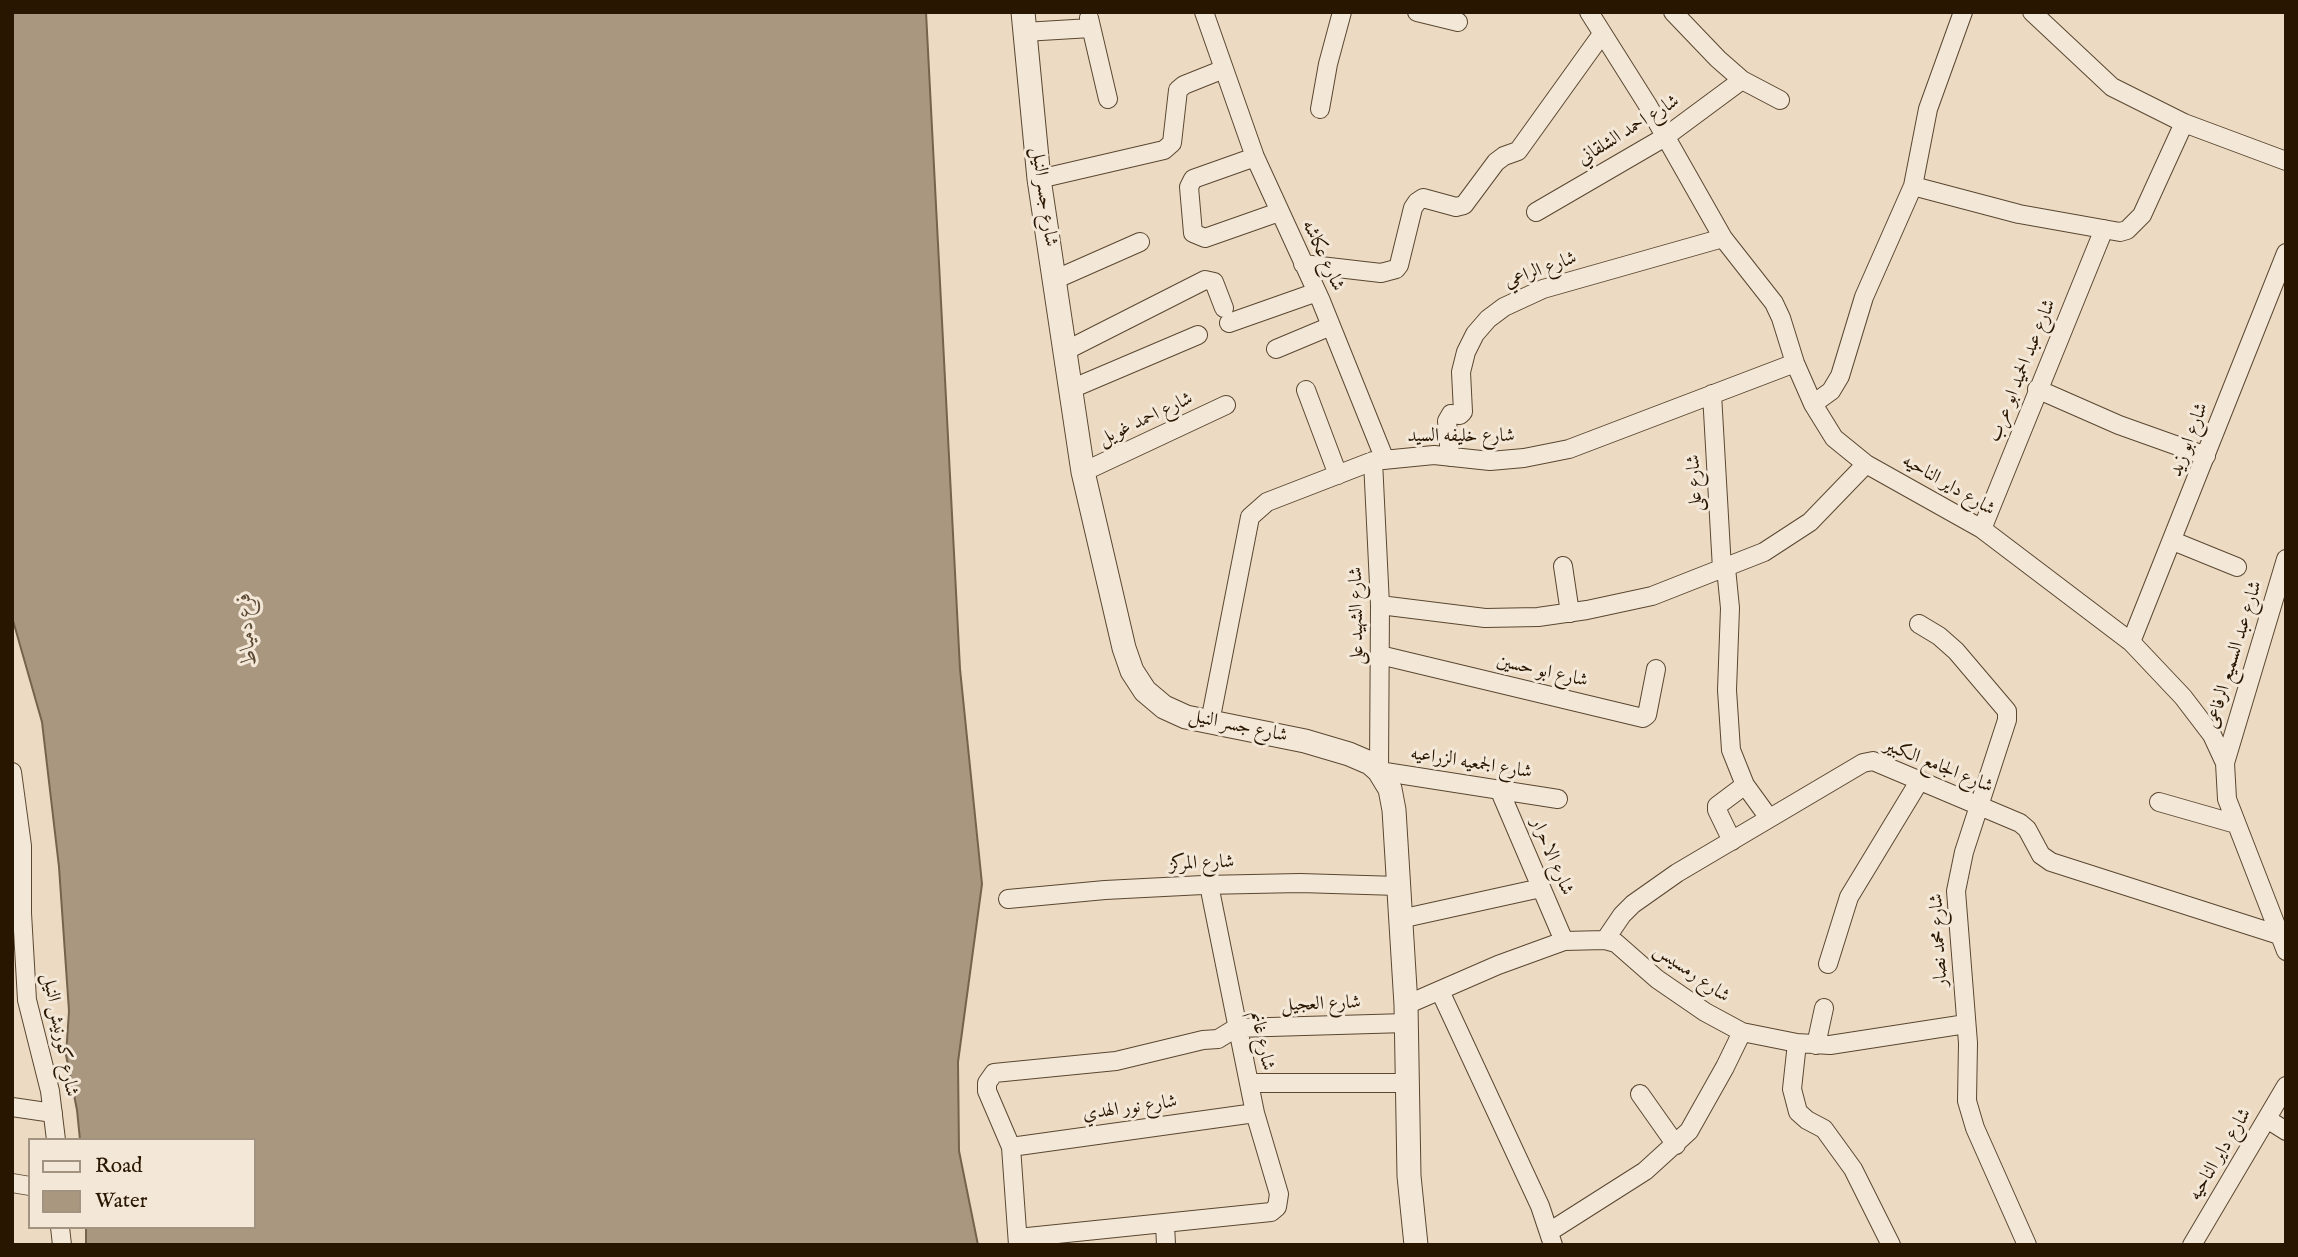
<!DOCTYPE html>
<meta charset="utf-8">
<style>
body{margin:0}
#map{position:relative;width:2298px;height:1257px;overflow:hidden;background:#ecdac2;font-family:"IM FELL English",serif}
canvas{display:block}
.frame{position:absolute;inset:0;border:14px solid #291601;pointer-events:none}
.legend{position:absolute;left:28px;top:1138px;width:228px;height:91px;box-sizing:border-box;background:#f3e7d7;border:2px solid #a29381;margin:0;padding:9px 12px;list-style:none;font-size:21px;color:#291601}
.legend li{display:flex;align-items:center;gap:14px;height:35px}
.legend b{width:35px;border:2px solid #a29381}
</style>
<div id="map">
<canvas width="2298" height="1257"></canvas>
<div class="frame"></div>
<ul class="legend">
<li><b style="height:9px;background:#f3e7d7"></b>Road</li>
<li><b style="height:19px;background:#aa9780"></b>Water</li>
</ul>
</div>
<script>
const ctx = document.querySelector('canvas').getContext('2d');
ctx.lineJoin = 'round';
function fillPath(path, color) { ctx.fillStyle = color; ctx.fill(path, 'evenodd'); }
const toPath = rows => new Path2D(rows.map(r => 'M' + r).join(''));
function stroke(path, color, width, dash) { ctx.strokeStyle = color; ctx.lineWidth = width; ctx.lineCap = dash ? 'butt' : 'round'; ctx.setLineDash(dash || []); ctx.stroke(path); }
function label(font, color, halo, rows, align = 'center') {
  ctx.font = font + ' "IM FELL English",Amiri,serif'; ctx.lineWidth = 6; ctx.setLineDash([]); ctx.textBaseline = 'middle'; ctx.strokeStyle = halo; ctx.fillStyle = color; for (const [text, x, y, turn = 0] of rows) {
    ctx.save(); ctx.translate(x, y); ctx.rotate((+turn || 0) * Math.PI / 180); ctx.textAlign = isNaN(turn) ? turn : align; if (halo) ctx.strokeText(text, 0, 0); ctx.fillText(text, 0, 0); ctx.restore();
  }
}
const water = toPath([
 [12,12,926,12,960,669,982,884,958,1062,959,1151,978,1245,86,1245,86,1227,254,1227,254,1140,80,1140,77,1110,66,1055,69,1011,59,867,42,722,12,617,12,12]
]);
const minor = toPath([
 [1204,12,1255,157,1321,301,1385,460],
 [1417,12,1458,22],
 [1589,12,1647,104,1723,238,1774,303,1781,318,1795,363,1813,404,1834,438,1866,464,1982,529,2131,642,2183,697,2212,735,2225,763,2227,799,2286,951],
 [1673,12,1718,59,1742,80,1780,100],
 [2032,12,2112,87,2184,123,2286,161],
 [1089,18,1108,99],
 [1024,32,1091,28],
 [1320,109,1328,64,1342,12],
 [1255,157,1193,179,1189,187,1193,233,1205,238,1279,212],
 [1039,179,1164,150,1172,143,1178,90,1184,85,1224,69],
 [1913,186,2019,214,2120,232,2127,230,2142,215,2184,123],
 [1536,212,1665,137,1742,80],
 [1303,264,1381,273,1396,269,1399,265,1413,208,1417,202,1423,198,1456,207,1464,205,1496,162,1504,156,1518,151,1602,34],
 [1054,280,1140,242],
 [1229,323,1317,292],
 [1276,349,1331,326],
 [1065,351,1205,280,1214,282,1224,308],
 [1071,389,1198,335],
 [2037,389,2119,425,2206,456],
 [1306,390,1338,475],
 [1712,394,1722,569],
 [1813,404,1831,391,1840,376,1864,297,1913,186,1928,109,1963,12],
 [1450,457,1447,421,1451,414,1460,415,1463,412,1461,372,1466,352,1475,334,1488,319,1504,307,1543,289,1723,238],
 [1373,461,1380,605,1379,771,1558,799],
 [1083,472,1226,405],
 [1982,529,2104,229],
 [2173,541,2237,567],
 [1563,566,1570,613],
 [1726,568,1730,608,1727,690,1731,750,1745,785,1769,818],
 [1380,605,1485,618,1538,617,1587,610,1652,596,1764,552,1810,522,1866,464],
 [1919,624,1939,636,1956,651,2007,711,2007,720,1964,852,1956,891,1968,1043,1967,1101,1975,1128,2027,1245],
 [2131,642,2286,253],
 [1380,655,1643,718,1647,715,1656,669],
 [1210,722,1250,517,1267,502,1373,461,1434,455,1490,461,1524,458,1569,449,1795,363],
 [2225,763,2286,559],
 [12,772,22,846,22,913,27,1000,50,1091,56,1140],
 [1499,789,1564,941],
 [2159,802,2236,824],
 [1732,841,1717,810,1717,806,1745,785],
 [1008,899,1105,890,1203,885,1300,883,1398,886],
 [1400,919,1541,888],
 [1605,940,1622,915,1633,904,1677,873,1863,763,1873,761,2020,823,2027,829,2041,855,2051,862,2279,935,2284,933],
 [1828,964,1849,897,1920,780],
 [1440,991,1540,1206,1553,1245],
 [1406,1005,1498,965,1564,941,1605,940,1616,943,1657,979,1705,1012,1742,1032,1797,1043,1830,1045,1966,1024],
 [1797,1043,1792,1089,1798,1112,1807,1120,1824,1129,1853,1169,1891,1245],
 [1816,1045,1824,1008],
 [1249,1083,1407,1083],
 [1640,1094,1676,1145],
 [12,1107,53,1113],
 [2267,1119,2286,1131],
 [1011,1147,1255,1113],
 [12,1183,30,1186],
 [1165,1223,1166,1245],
 [60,1227,62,1245],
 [1549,1232,1645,1171,1689,1131,1725,1067,1742,1032],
 [1018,1238,1271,1212,1277,1207,1279,1194,1255,1113,1211,895],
 [1018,1245,1011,1147,987,1091,987,1083,994,1073,1116,1061,1203,1040,1218,1039,1236,1028,1406,1023],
 [2192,1245,2286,1086]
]);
const tertiary = toPath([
 [1023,12,1039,179,1083,472,1124,648,1132,671,1145,691,1164,707,1186,717,1305,741,1349,754,1370,763,1379,771,1390,789,1394,810,1406,1005,1409,1176,1416,1245]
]);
const streetNames = [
 ["شارع احمد الشلقاني",1629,131,-32],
 ["شارع جسر النيل",1043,197,82],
 ["شارع عكاشه",1322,256,65],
 ["شارع الراعي",1541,271,-20],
 ["شارع عبد الحميد ابو عرب",2023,371,-68],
 ["شارع احمد غويل",1146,420,-25],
 ["شارع خليفه السيد",1461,437],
 ["شارع ابو زيد",2190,440,-69],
 ["شارع على",1696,483,-93],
 ["شارع داير الناحيه",1948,486,30],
 ["شارع الشهيد على",1358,616,-91],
 ["شارع عبد السميع الرفاعى",2235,655,-73],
 ["شارع ابو حسين",1542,672,13],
 ["شارع جسر النيل",1238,727,12],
 ["شارع الجمعيه الزراعيه",1471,764,9],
 ["شارع الجامع الكبير",1938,767,22],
 ["شارع الاحرار",1551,857,67],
 ["شارع المركز",1202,864,-2],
 ["شارع محمد نصار",1940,940,-93],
 ["شارع رمسيس",1691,974,35],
 ["شارع العجيل",1321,1005,-2],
 ["شارع كورنيش النيل",59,1035,79],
 ["شارع غانم",1261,1041,78],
 ["شارع نور الهدي",1130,1109,-8],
 ["شارع داير الناحيه",2221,1155,-59]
];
const waterNames = [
 ["فرع دمياط",248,629,-95]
];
fillPath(water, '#aa9780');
stroke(water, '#76634d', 2);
stroke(minor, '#5a4731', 20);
stroke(tertiary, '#5a4731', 25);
stroke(minor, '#f3e7d7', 18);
stroke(tertiary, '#f3e7d7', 23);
label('19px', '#291601', '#f3e7d7', streetNames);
label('italic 21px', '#5d4a34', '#f3e7d7', waterNames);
</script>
